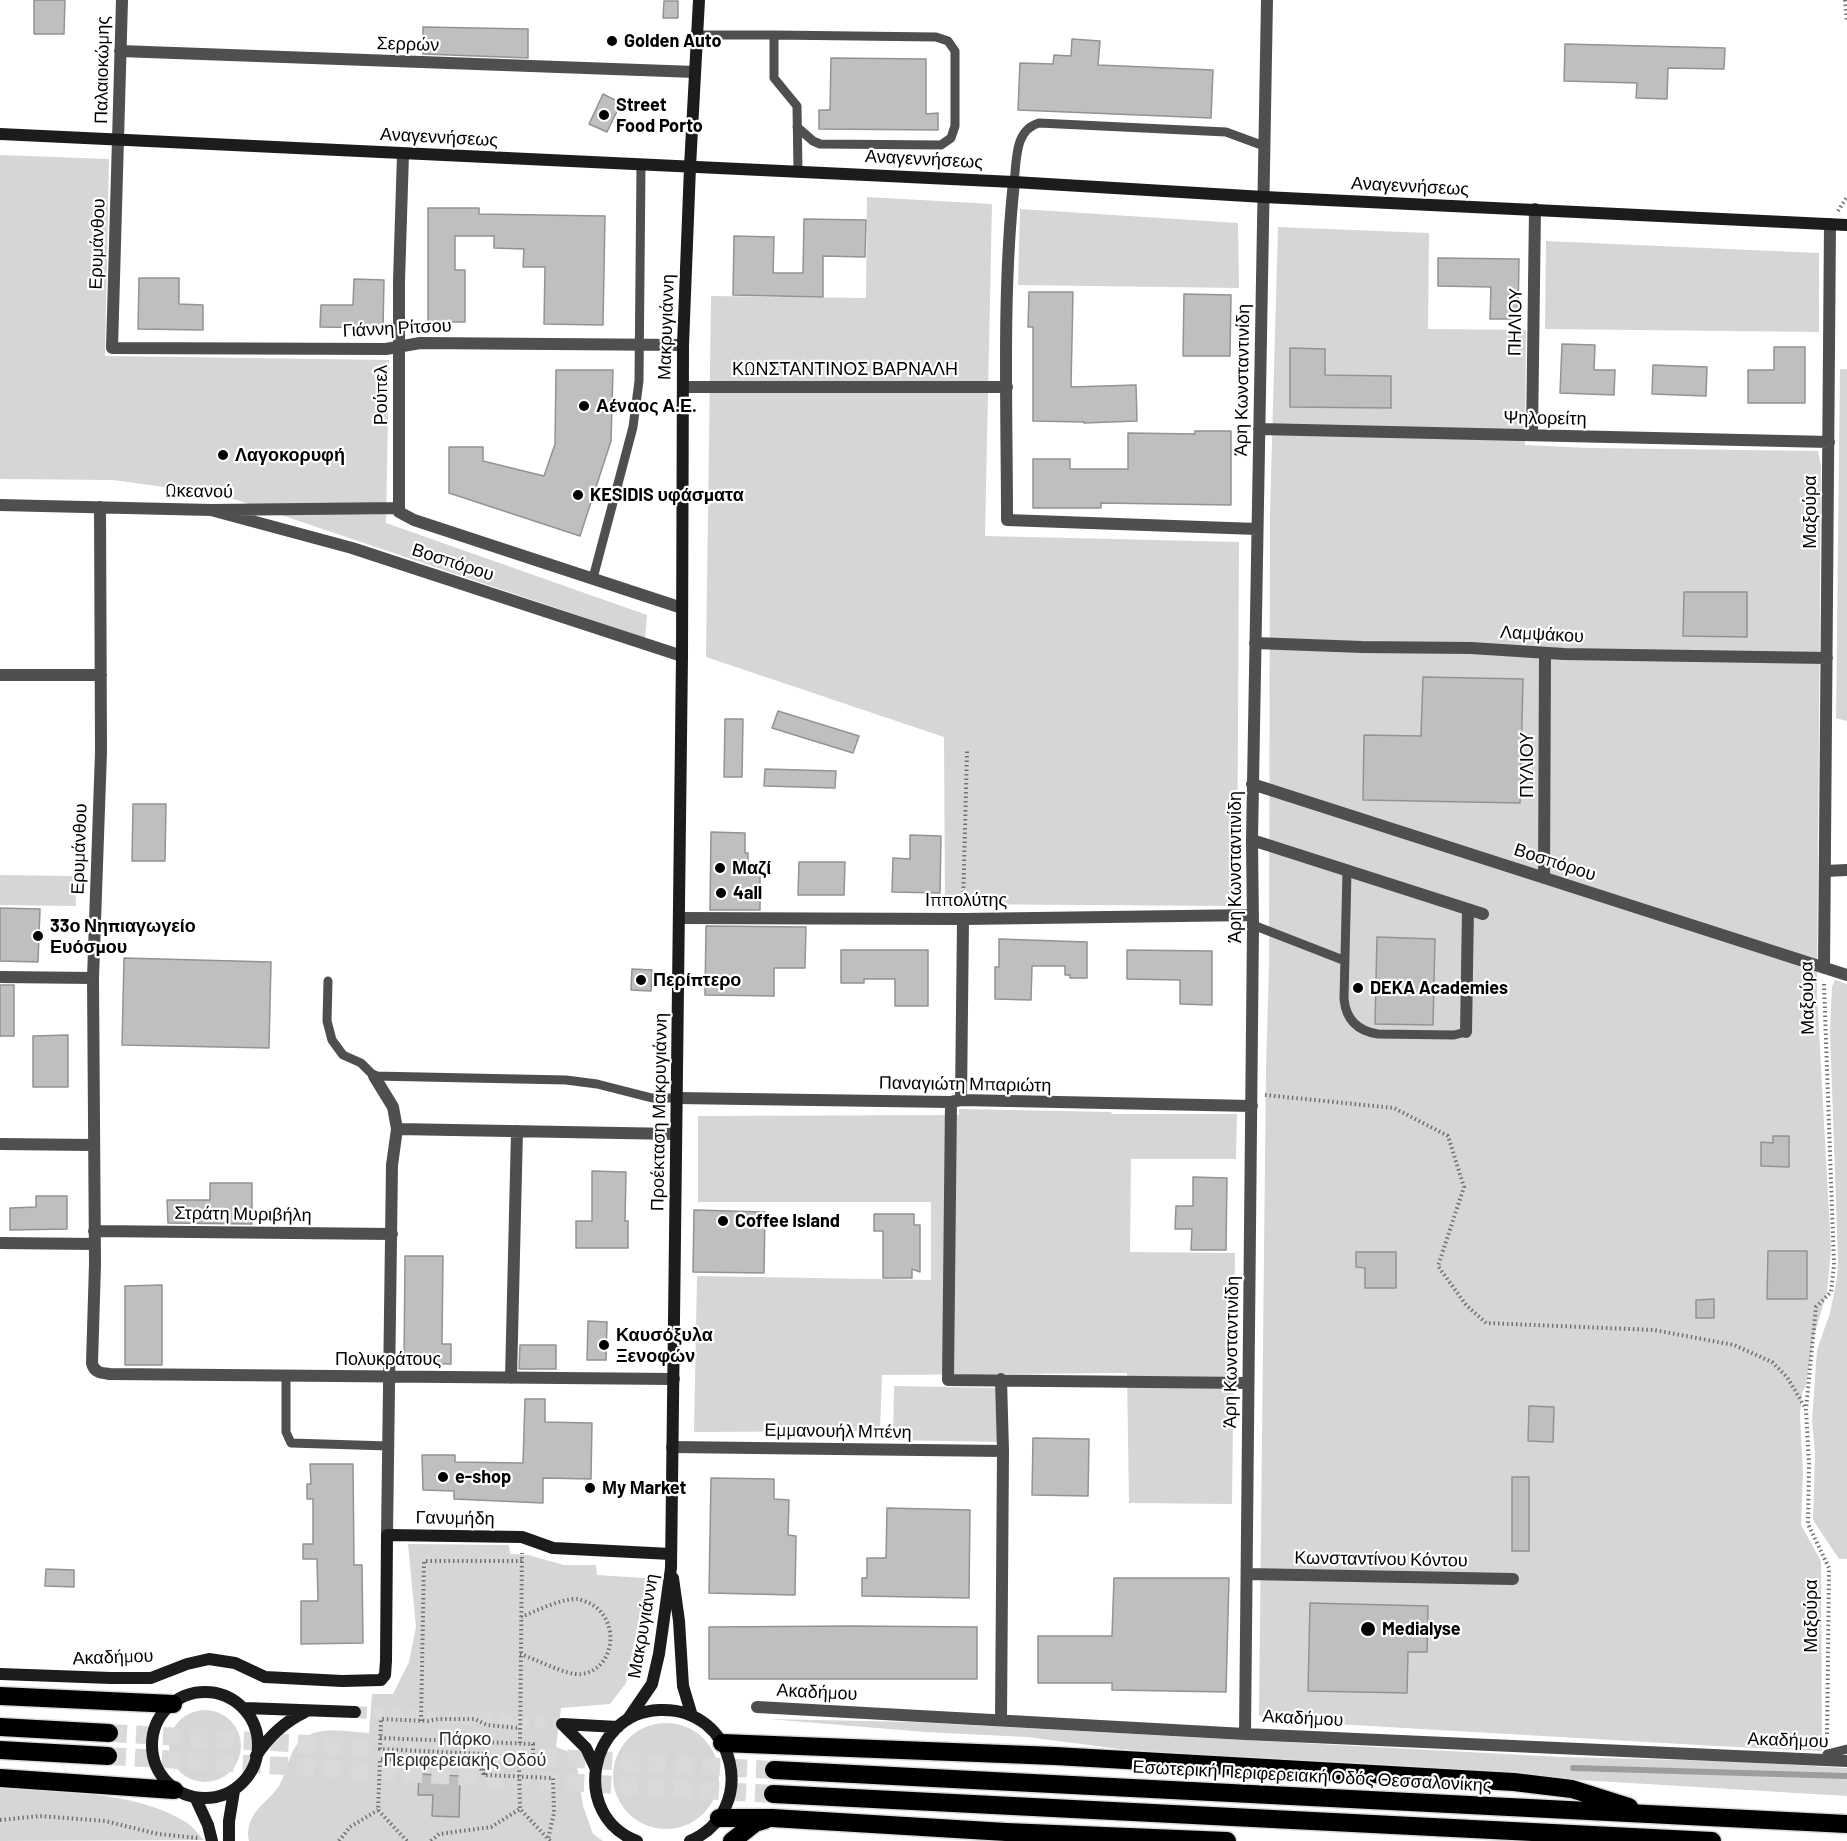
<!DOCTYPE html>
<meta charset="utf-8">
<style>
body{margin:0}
canvas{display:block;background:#fff}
</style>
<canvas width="1847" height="1841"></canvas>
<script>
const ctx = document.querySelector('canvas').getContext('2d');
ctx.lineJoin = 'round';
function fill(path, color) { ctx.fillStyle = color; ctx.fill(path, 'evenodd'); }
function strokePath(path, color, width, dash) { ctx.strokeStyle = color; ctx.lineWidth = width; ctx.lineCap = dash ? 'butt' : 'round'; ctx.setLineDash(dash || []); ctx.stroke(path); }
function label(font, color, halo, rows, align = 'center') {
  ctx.font = font + ' Barlow,sans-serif'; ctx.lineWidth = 4.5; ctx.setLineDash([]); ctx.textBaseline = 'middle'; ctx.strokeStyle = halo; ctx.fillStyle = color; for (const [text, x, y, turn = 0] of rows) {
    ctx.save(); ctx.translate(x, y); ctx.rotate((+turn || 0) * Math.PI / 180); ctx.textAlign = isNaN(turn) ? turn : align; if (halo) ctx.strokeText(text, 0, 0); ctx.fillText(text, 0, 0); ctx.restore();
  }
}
fill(new Path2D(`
 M0,155l109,4 -4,197 284,4 -3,163 261,92 -2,23 -423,-143 -109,-15 -113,-1z
 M867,197l125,7 -7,332 254,6 -2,364 -292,-2 -1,-167 -238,-80 5,-361 155,2z
 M1020,209l218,14 1,65 -221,-3z
 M1278,227l151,6 -1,96 98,1 -1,115 65,3 228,3 3,15 -4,528 14,256 -4,42 -13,44 -8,49 -4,8 -2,24 3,55 -2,53 20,36 1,190 -106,-5 -450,-26 -7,-5 7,-647 3,-102 1,-454z
 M1546,241l273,12v79l-274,-3z
 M1840,369h7v352l-11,-3z
 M0,875l75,1 1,30 -76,-1z
 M1835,980l12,4v575h-8l-26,-39 2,-68 -3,-31 5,-71 13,-37 7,-35 1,-18 -8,-229 2,-44z
 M959,1109l152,3 1,2h125l-1,45h-105l-1,93 105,1 -3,251 -103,-1 -2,-130 -245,2 -2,56 -186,1 3,-156 234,4v-78h-233v-86l261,-1z
 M894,1386l106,2 1,54 -108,-2z
 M408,1544l101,1 1,9 18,1 36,10h32l1,10 48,3 -1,15 -18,90 -16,21 -49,4 -5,39 19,7 8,52 10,28 10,7h-354c-2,-8 -1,-15 3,-23 6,-12 19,-20 27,-32 10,-17 9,-41 30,-51 16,-8 42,-3 60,-2l3,-39h21l16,-32 7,-35z
 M169 1746a36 36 0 1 1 72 0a36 36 0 1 1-72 0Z
 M768,1719l144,3 648,35 166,4 121,7v28l-518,-31 -209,-16 -93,-12 -102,-5z
 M613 1776a53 53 0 1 1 106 0a53 53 0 1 1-106 0Z
 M0,1788c56,4 136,3 184,33 8,4 14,13 20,19l-204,1z`), '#d6d6d6');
strokePath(new Path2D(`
 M1573,1768l274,8`), '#9d9d9d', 6);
const building = new Path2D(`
 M34,0h31l-1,34h-30z
 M664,1h14v17h-15z
 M423,27l105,2v29l-105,-4z
 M1072,39l28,2 -2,24 115,5 -2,48 -193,-8 2,-47 33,1 1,-9 17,1z
 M1565,44l160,4 -1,21 -56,-1 -1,31 -31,-1 1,-15 -73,-2z
 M831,58l95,1v55l12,-1v17l-119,-1v-19h11z
 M603,94l18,9 -14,29 -18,-8z
 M428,208h51v6l126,2 -2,109 -59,-1 1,-57h-22l1,-18 -30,-1v-12h-39v34h10v52h-37z
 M804,219l62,1 -1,37 -42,-1v41l-90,-2 1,-59 40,1 -1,36h30z
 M1438,258l81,1 -1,60h-28l1,-32 -53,-1z
 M139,278h40v26l24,1v25l-65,-1z
 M354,279l30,1 -1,48 -63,-1 1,-22h32z
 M1029,292h44l-2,95 65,-2 1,36 -53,2v-1l-51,-1v-94h-5z
 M1184,294l47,1 -1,61h-47z
 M1562,344l33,1 -1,25h21l-1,25 -54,-2z
 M1774,347h31v56h-57v-33h26z
 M1290,348l35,1v26l66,1v32l-101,-1z
 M1653,365l54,2 -1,29 -54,-2z
 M556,370h57l-2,71 -31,95 -131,-43v-46h34v14l61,15 11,-32z
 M1195,431h36v74l-130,-2v5h-68v-49h37v10h58v-36l67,1z
 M1684,592h63v45l-64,-1z
 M1423,677l100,2 -3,124 -157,-3 1,-65 57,1z
 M778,711l81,25 -6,17 -81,-25z
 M725,719h18l-1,58h-18z
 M765,769l71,2 -1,17 -71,-2z
 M133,804h33l-1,57h-33z
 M711,832l34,1v20h3v15h12v42h-50z
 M910,835l31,1 -1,57 -48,-1 1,-34 17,1z
 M799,862h46l-1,33h-46z
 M0,908l40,1 -2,53 -38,-1z
 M706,926l100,1 -1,41h-31v28l-69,-1z
 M1377,937l58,2 -2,86 -58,-1z
 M999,939l88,3v36h-17v-3h-5v-9h-33l-1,34 -36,-1v-32h4z
 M841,950h87v56h-33v-27h-31v4h-23z
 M1127,950l85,1v54l-32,-1v-24l-53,-1z
 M124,958l147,4 -2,86 -147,-3z
 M632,969l20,1 -1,21 -20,-1z
 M0,985h14v51h-14z
 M68,1035v52h-35v-51z
 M1773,1136h16v31l-28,-1v-24l12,1z
 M592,1171l34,1 -1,49h3v27h-52v-27h16z
 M1193,1177l34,1 -1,72h-35l1,-21h-17l1,-23h17z
 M210,1183h42v41l-84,-1 -1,-23h43z
 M36,1196h31v33l-57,1v-22l26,-1z
 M694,1210l71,2 -1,61 -71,-1z
 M874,1214h40v11h6v47l-8,-3v9h-29v-47h-9z
 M1768,1251h39v48h-40z
 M1356,1252h40v36h-31v-20l-9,-1z
 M405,1256h38l-1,88h9v20l-47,-1z
 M162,1285v80h-37v-79z
 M1714,1299v19h-18v-18z
 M588,1321l19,1 -1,38h-19z
 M520,1345h36v24h-37z
 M525,1399h20v23l47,1 -1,56 -48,-1v25l-89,-4v-8l-31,-1 -1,-35h33v7l68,1z
 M1529,1406l25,1 -1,35 -25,-1z
 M1033,1438l56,1 -1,57 -56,-1z
 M310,1464h43l1,101h8l1,78 -62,1v-43h17l-1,-42h-14v-15h10v-45h-6v-15h4z
 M1512,1477h17v74h-17z
 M711,1478l63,1v20l15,1 -1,35 8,1 -1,59 -86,-2z
 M887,1508l83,2 -1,88 -107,-2v-18h5v-20h19z
 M46,1569l28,1v17l-29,-1z
 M1114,1578h115l-3,114 -114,-2v-7h-74v-47h74z
 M1310,1603l118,3 -1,46h-19l-1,41 -99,-2z
 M853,1626l124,1v52h-268v-52z
 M419,1774l41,2 -1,41 -27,-1 1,-21h-15z`);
fill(building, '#bfbfbf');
strokePath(building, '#939393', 1.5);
strokePath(new Path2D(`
 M355,1712l207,12`), '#d9d9d9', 12, [12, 6]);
strokePath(new Path2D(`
 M109,1733l665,37
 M108,1756l665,38`), '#d9d9d9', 18, [18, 9]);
const highway = new Path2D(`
 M0,1696l173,8
 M0,1727l109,6
 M722,1743l333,13 459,26 58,7 57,18
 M0,1750l108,6
 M774,1770l1073,54
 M0,1778l174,12
 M773,1794l939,47
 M719,1818h53l234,14 221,9
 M732,1841l23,-18 10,-3`);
strokePath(highway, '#dbdbdb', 21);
strokePath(new Path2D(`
 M1845,0l2,21
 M1838,211l9,-14
 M963,906l4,-155
 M1824,984l10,281 -3,27 -15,15 -10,102 3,55 -1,60 21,44 -2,173
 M1265,1095l129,13 54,28 16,51 -26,79 28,39 20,18 168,7 80,15 38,17 15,15 19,32
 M520,1654c16,5 47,22 61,20 35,-4 41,-57 6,-72 -1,0 -8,-3 -9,-3 -16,-1 -42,12 -57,18
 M421,1721l3,-160h98
 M380,1738l153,6v19h-14l1,46 30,32
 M520,1743l2,-190
 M484,1775l1,-21 -105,-5 1,-30 47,2 11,-2h36l12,6 32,3
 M0,1820l40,-4 65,5 53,13 40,4
 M339,1841l11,-14 28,-17
 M407,1841l-29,-31 2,-51 98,4 6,12 69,3 1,35 -6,26
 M431,1841l8,-7 52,-7 29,-18`), '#717171', 4, [1.5, 3]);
strokePath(new Path2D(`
 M697,35h77
 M797,127l16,14 7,3 121,1 10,-7 4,-12v-75l-7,-10 -12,-4 -162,-2v43l23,28 1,66
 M1014,182c3,-21 0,-52 25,-59l187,9 38,14
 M593,578l40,-151 6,-46 2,-216
 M1347,871l-3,128c2,20 13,32 34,35l76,1 12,-3
 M1253,925l90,35
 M328,981l-1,40 5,19 11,15 18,8 13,13 192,4 31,4 55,14h25
 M286,1377v55l5,11 98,3
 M1827,1754l20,-5`), '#4f4f4f', 9);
strokePath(new Path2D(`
 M122,0l-10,348 274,1 34,-6 263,2
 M120,51l575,21
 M403,154l-4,127v231l15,8 268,88
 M1014,182c-12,112 -7,225 -7,338l250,9
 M683,387h324
 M1259,429l570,13
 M1532,435l3,-226
 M0,505l211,5 188,-2
 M100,507l1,245 -8,226 2,286 -3,99c2,10 10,10 18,11l564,5
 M211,510l141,38 330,108
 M1255,643l107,4 109,1 93,6 263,4
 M0,675h101
 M1252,784l595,191
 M1252,840l231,74
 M1825,871l22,-1
 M1544,878l1,-225
 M679,918l284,1 290,-4
 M1824,968l6,-744
 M0,977l93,1
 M1466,1032l2,-123
 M374,1076l19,31 4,22 -5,36 -5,370
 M677,1098l274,4 10,-2 291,6
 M961,1100l2,-181
 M951,1102l-3,278 300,3
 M397,1129l279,5
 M0,1144l93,1
 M94,1231l298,3
 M0,1243l94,1
 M511,1378l6,-247
 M1001,1379l2,72 -2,268
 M672,1447l331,4
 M1247,1574l266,5
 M757,1707l488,27 602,27
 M1245,1734l8,-809 -1,-85 15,-840`), '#4f4f4f', 12);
strokePath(new Path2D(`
 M0,134l1014,48 250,15 583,28
 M673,1578l6,43 4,65 9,30
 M0,1674l111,4h40l36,-14 22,-5 26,4 30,14 77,4 39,-1 4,-5 1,-14 1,-126 135,2 31,11 118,6
 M152 1745a53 53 0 1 1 106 0a53 53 0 1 1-106 0Z
 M245,1708l110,4
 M628,1719l24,-35 7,-30 12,-86 11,-912 1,-311 7,-178 9,-167
 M562,1724l56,3
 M562,1724l24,24 9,19
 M256,1756c13,-20 28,-34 49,-44
 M196,1799l12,26 4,16
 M229,1841v-20l5,-30
 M637,1841c-67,-25 -49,-128 22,-131 77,-4 101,100 31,131`), '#1c1c1c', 12);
strokePath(highway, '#000', 18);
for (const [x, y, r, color] of [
 [612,41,6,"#000"],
 [604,115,6,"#000"],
 [584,406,6,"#000"],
 [223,455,6,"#000"],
 [578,495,6,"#000"],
 [720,868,6,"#000"],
 [721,893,6,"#000"],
 [38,936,6,"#000"],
 [641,980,6,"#000"],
 [1358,988,6,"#000"],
 [723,1221,6,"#000"],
 [604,1345,6,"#000"],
 [443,1477,6,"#000"],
 [590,1488,6,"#000"],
 [1368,1629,8,"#000"]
]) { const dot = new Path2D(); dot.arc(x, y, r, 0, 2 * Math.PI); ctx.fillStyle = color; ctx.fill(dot); strokePath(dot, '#fff', 2); }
label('bold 18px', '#000', '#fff', [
 ["Golden Auto",624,41],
 ["Street",616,105],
 ["Food Porto",616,126],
 ["Αέναος Α.Ε.",596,406],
 ["Λαγοκορυφή",235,455],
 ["KESIDIS υφάσματα",590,495],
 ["Μαζί",732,868],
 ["4all",733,893],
 ["33ο Νηπιαγωγείο",50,926],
 ["Ευόσμου",50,947],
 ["Περίπτερο",653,980],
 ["DEKA Academies",1370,988],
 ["Coffee Island",735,1221],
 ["Καυσόξυλα",616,1335],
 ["Ξενοφών",616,1356],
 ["e-shop",455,1477],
 ["Μy Μarket",602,1488],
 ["Medialyse",1382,1629]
], 'left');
label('18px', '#000', '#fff', [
 ["Σερρών",408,44,2],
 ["Παλαιοκώμης",102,70,-89],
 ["Αναγεννήσεως",439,137,3],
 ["Αναγεννήσεως",924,159,3],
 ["Αναγεννήσεως",1410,186,3],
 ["Ερυμάνθου",97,244,-88],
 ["ΠΗΛΙΟΥ",1515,322,-89],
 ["Μακρυγιάννη",666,327,-88],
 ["Γιάννη Ρίτσου",397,328,-3],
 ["ΚΩΝΣΤΑΝΤΙΝΟΣ ΒΑΡΝΑΛΗ",845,369],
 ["Άρη Κωνσταντινίδη",1242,380,-89],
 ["Ρούπελ",381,395,-90],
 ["Ψηλορείτη",1545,418,1],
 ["Ωκεανού",199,491,1],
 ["Μαξούρα",1810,512,-90],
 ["Βοσπόρου",453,562,18],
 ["Λαμψάκου",1542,634,3],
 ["ΠΥΛΙΟΥ",1527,765,-90],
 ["Ερυμάνθου",79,849,-88],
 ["Βοσπόρου",1555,862,18],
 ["Άρη Κωνσταντινίδη",1235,867,-90],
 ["Ιππολύτης",966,900],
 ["Μαξούρα",1807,998,-91],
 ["Παναγιώτη Μπαριώτη",965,1084,1],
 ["Προέκταση Μακρυγιάννη",659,1112,-89],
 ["Στράτη Μυριβήλη",243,1214,1],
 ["Άρη Κωνσταντινίδη",1231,1352,-89],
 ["Πολυκράτους",388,1359],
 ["Εμμανουήλ Μπένη",838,1431,1],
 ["Γανυμήδη",455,1518,1],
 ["Κωνσταντίνου Κόντου",1381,1559,1],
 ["Μαξούρα",1811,1616,-90],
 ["Μακρυγιάννη",643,1626,-80],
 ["Ακαδήμου",113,1657,-2],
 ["Ακαδήμου",817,1692,3],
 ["Ακαδήμου",1303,1718,3],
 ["Ακαδήμου",1788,1740,2],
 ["Εσωτερική Περιφερειακή Οδός Θεσσαλονίκης",1312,1776,3]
]);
label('18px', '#2d2d2d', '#fff', [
 ["Πάρκο",465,1739],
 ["Περιφερειακής Οδού",465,1760]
]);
</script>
